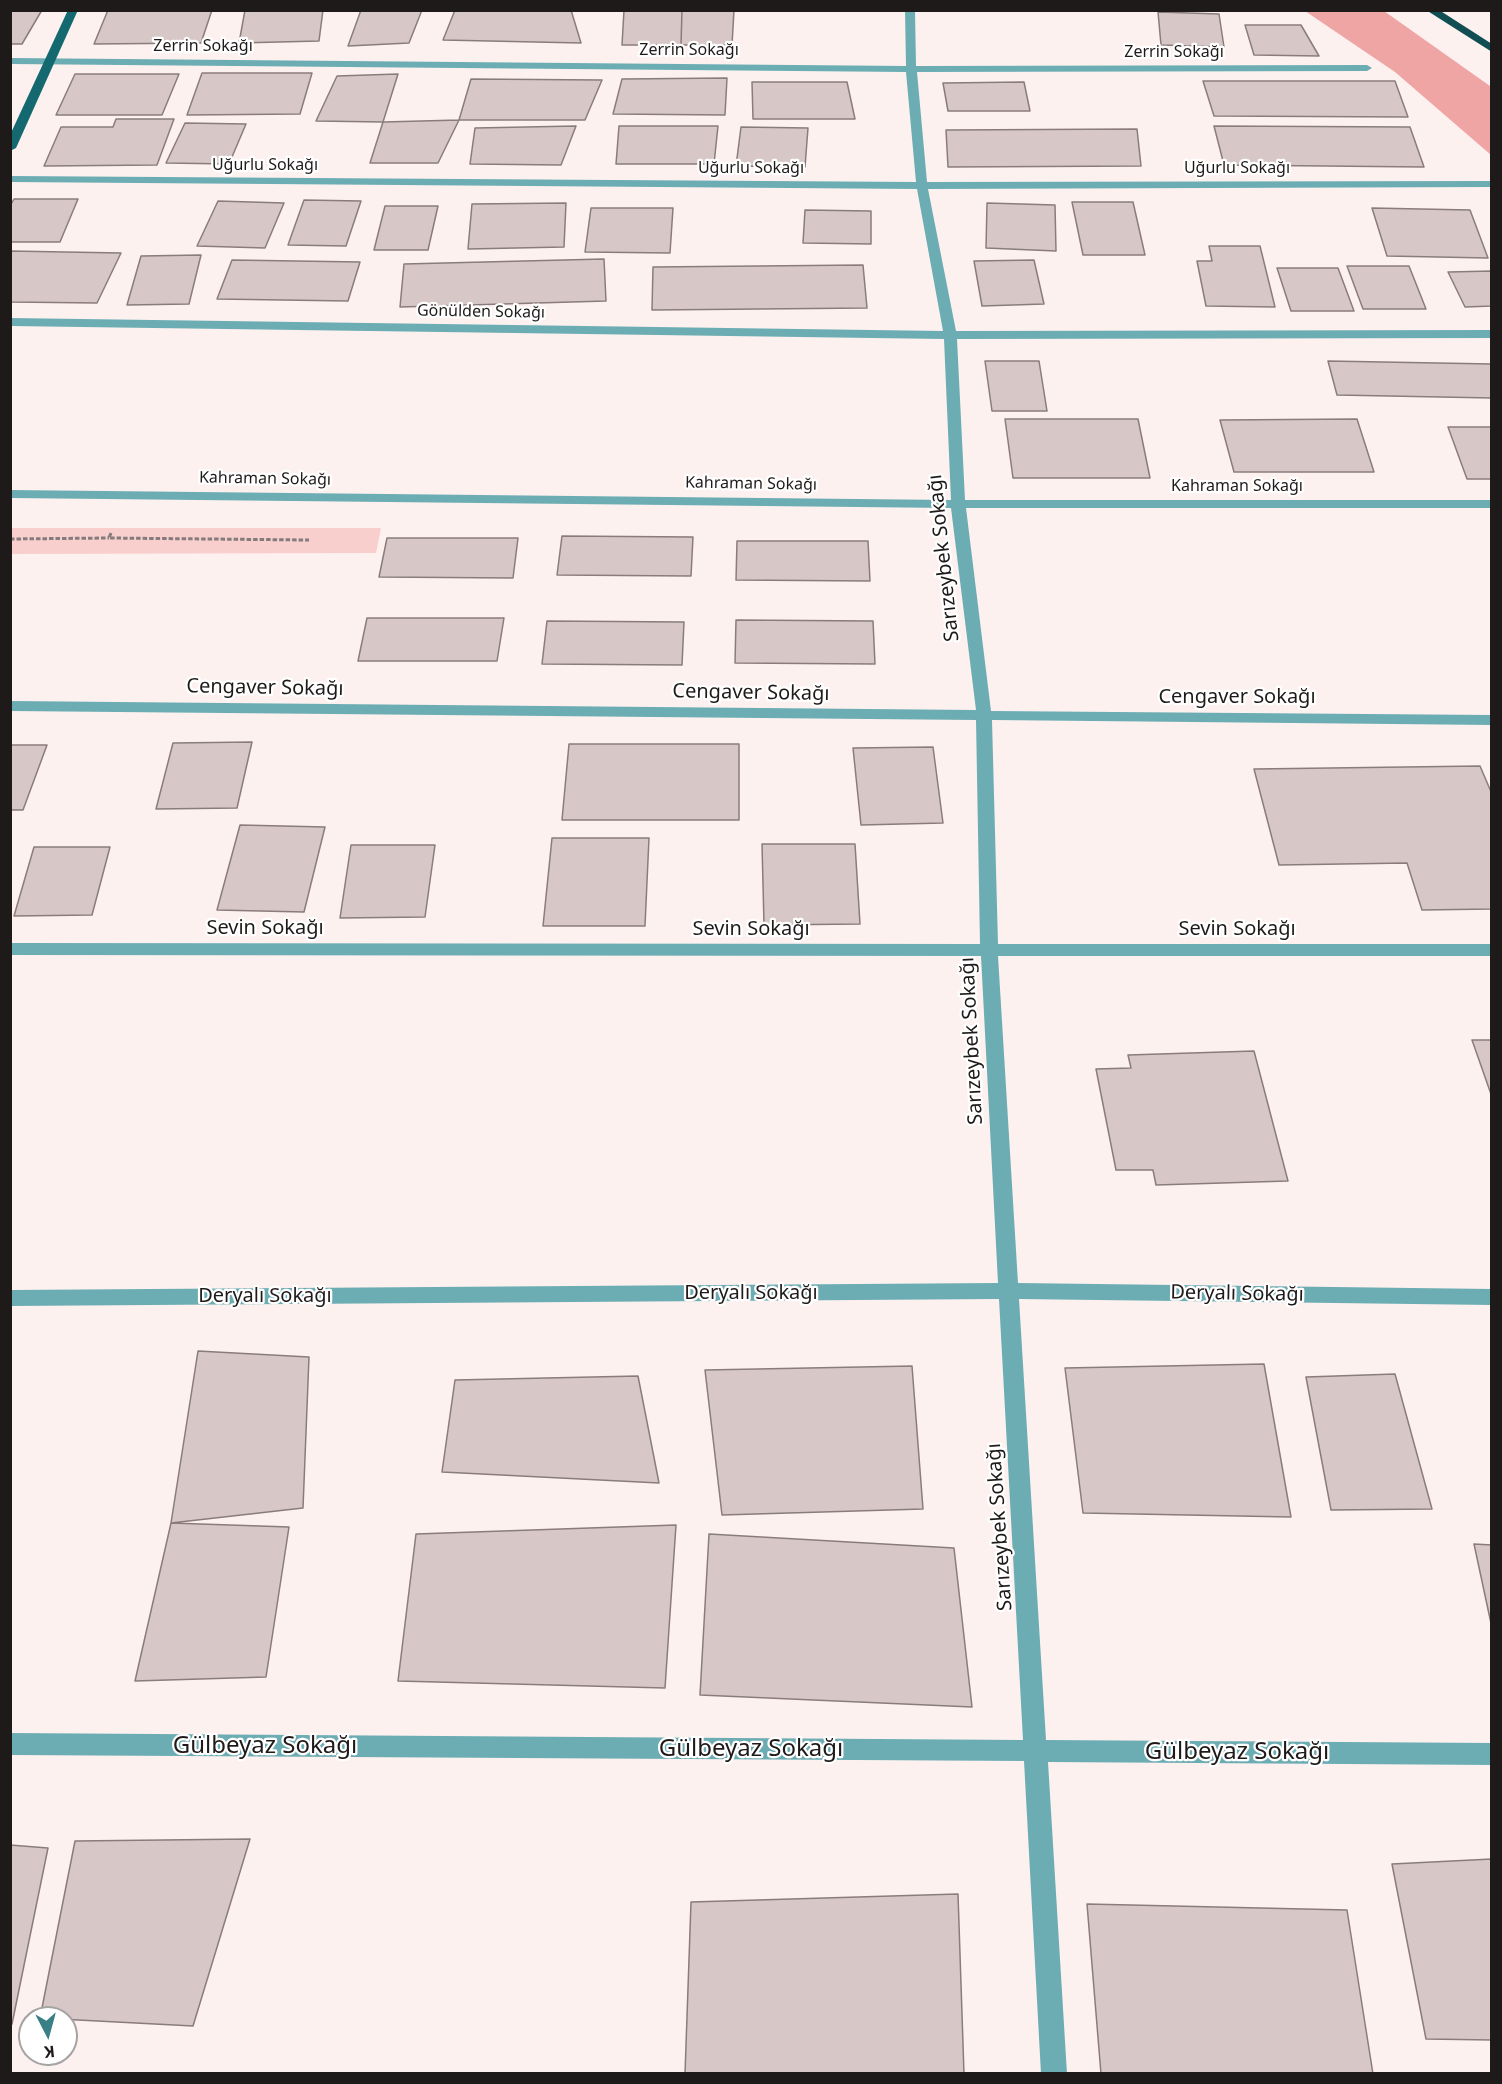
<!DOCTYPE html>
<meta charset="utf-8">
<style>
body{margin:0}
#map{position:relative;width:1502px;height:2084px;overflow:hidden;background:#fdf1f0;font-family:"Noto Sans",sans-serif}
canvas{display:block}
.frame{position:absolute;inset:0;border:12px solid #1f1a1a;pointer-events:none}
.north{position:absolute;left:18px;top:2006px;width:60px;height:60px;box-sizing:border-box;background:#fff;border:2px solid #a5a3a3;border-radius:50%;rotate:174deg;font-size:16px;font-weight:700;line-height:24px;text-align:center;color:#1f1a1a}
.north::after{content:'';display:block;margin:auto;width:21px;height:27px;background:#388086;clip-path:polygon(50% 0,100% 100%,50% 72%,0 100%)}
</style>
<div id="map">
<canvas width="1502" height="2084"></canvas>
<div class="frame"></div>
<div class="north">K</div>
</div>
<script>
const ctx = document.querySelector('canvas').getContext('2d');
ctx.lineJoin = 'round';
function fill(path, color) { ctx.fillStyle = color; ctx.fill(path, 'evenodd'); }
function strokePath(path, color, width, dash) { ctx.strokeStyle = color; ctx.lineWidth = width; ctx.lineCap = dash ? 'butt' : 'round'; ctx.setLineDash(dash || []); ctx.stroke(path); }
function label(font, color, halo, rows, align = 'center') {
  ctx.font = font + ' "Noto Sans",sans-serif'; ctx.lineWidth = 4.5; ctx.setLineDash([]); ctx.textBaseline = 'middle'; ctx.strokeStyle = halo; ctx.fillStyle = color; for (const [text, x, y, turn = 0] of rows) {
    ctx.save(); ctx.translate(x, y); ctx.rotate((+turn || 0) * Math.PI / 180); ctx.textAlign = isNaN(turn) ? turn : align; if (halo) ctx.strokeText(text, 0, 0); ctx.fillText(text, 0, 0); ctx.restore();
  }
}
fill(new Path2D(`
 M11,528h370l-5,25 -365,1z`), '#f9cfce');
fill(new Path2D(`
 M1305,11h79l106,75 1,69 -96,-83z`), '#f0a5a5');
const building = new Path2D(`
 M10,10h32l-20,34h-12z
 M108,10h104l-11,33 -107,1z
 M245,10h78l-4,31 -80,2z
 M361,10h61l-13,33 -61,3z
 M455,10h116l10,33 -138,-3z
 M624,10h58l-1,35h-59z
 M682,10h52l-2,35h-51z
 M1158,12l61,2 5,33 -63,-2z
 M1245,25h56l18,31 -65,-1z
 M202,73h110l-12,41 -113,1z
 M75,74h104l-17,41h-106z
 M398,74l-15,48 -67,-1 21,-45z
 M727,78l-2,37 -112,-1 9,-35z
 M471,79l131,1 -17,40h-126z
 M1203,81h192l13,36 -194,-1z
 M752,82h95l8,37h-102z
 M1024,82l6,29h-82l-5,-28z
 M116,119h58l-17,46 -113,1 17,-39h52z
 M459,120l-21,43h-68l13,-41z
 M185,123l61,1 -17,40 -63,-1z
 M576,126l-15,39 -91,-1 5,-36z
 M619,126h99l-4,38h-98z
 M1214,126l196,1 14,40 -200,-2z
 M741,127l67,1 -3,39 -69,-1z
 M1137,129l4,37 -193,1 -2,-37z
 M14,199h64l-18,43h-50v-36z
 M304,200l57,1 -15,45 -58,-1z
 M218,201l66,2 -19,45 -68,-2z
 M1072,202h61l12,53h-62z
 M566,203l-2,44 -96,2 4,-45z
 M987,203l68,2 1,46 -70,-3z
 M385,206h53l-10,44h-54z
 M591,208h82l-3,45 -85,-1z
 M1372,208l98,2 18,48 -101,-2z
 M805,210l66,1v33l-68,-1z
 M1209,246h51l15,61 -69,-1 -9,-45h15z
 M10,251l111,2 -24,50 -87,-1z
 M201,255l-12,49 -62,1 14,-49z
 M604,259l2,42 -206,6 4,-43z
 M232,260l128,2 -12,39 -131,-2z
 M1034,260l10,44 -62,2 -8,-45z
 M863,265l4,43 -215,2 1,-43z
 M1347,266h62l17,43h-63z
 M1277,268h61l16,43h-63z
 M1492,271v35l-27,1 -17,-35z
 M985,361h54l8,50h-55z
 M1328,361l164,3v34l-155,-3z
 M1005,419h133l12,59h-137z
 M1357,419l17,53h-140l-14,-52z
 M1448,427h44v52h-25z
 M562,536l131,1 -2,39 -134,-1z
 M387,538h131l-5,40 -134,-1z
 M737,541h131l2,40 -134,-1z
 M367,618h137l-7,43h-139z
 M736,620l137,1 2,43 -140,-1z
 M547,621l137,1 -2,43 -140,-1z
 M252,742l-15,66 -81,1 17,-66z
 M569,744h170v76h-177z
 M10,745h37l-24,65h-13z
 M933,747l10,76 -82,2 -8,-77z
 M1480,766l12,28v115l-70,1 -15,-47 -128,2 -25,-96z
 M240,825l85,2 -21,85 -87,-2z
 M552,838h97l-4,88h-102z
 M762,844h93l5,80 -96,1z
 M351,845h84l-10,72 -85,1z
 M34,847h76l-18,68 -78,1z
 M1472,1040h20v57z
 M1254,1051l34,130 -132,4 -3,-15h-37l-20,-101 35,-1 -3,-13z
 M198,1351l111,6 -6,151 -132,15z
 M1264,1364l27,153 -208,-4 -18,-145z
 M912,1366l11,143 -201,6 -17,-145z
 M1395,1374l37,135 -101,1 -25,-133z
 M638,1376l21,107 -217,-11 13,-92z
 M171,1523l118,4 -23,150 -131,4z
 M676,1525l-11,163 -267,-7 18,-147z
 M709,1534l245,14 18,159 -272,-12z
 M1474,1544l18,1v83z
 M250,1839l-57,187 -153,-8 35,-177z
 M10,1845l38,3 -36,176h-2z
 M1492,1859v181l-66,-1 -34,-175z
 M958,1894l6,180h-279l6,-172z
 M1087,1904l260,6 26,164h-272z`);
fill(building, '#d7c8c7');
strokePath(building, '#8a7c7c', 1.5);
strokePath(new Path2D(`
 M111,533l-2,5 200,2
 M10,539l99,-1`), '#847c7c', 3, [4.5, 2]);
fill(new Path2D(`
 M905,10h10l1,56 451,-1 5,3 -5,3 -450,1 10,110 565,-1v6l-564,2 28,142 536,-1v8l-535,1 8,161h527v8h-526l25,203 501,4v10l-500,-5 6,224h494v12h-494l20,327 474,6v16l-473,-6 27,441 446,3v22l-444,-3 19,312h-26l-17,-313 -1014,-6v-22l1013,7 -24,-441 -989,7v-16l988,-7 -17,-327 -971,-1v-12l970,1 -4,-224 -966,-9v-10l966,9 -25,-202 -941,-10v-8l941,10 -7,-161 -934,-13v-8l933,13 -26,-142 -907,-7v-6l906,6 -10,-110 -896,-8v-6l896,8z`), '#6cadb3');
fill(new Path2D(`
 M68,10h10l-62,138 -6,3v-16z`), '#13696f');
fill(new Path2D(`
 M1426,10h13l53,34v8z`), '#114e53');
label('16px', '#1f1a1a', '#fff', [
 ["Zerrin Sokağı",203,46],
 ["Zerrin Sokağı",689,50],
 ["Zerrin Sokağı",1174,52],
 ["Uğurlu Sokağı",265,165],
 ["Uğurlu Sokağı",751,168],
 ["Uğurlu Sokağı",1237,168],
 ["Gönülden Sokağı",481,312,1],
 ["Kahraman Sokağı",265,479,1],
 ["Kahraman Sokağı",751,484,1],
 ["Kahraman Sokağı",1237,486]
]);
label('20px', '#1f1a1a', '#fff', [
 ["Sarızeybek Sokağı",944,558,-96],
 ["Cengaver Sokağı",265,688,1],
 ["Cengaver Sokağı",751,693,1],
 ["Cengaver Sokağı",1237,697],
 ["Sevin Sokağı",265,928],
 ["Sevin Sokağı",751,929],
 ["Sevin Sokağı",1237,929],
 ["Sarızeybek Sokağı",972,1041,-93],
 ["Deryalı Sokağı",751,1293],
 ["Deryalı Sokağı",1237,1294,1],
 ["Deryalı Sokağı",265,1296],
 ["Sarızeybek Sokağı",1000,1527,-94]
]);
label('24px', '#1f1a1a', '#fff', [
 ["Gülbeyaz Sokağı",265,1746],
 ["Gülbeyaz Sokağı",751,1749],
 ["Gülbeyaz Sokağı",1237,1752]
]);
</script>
